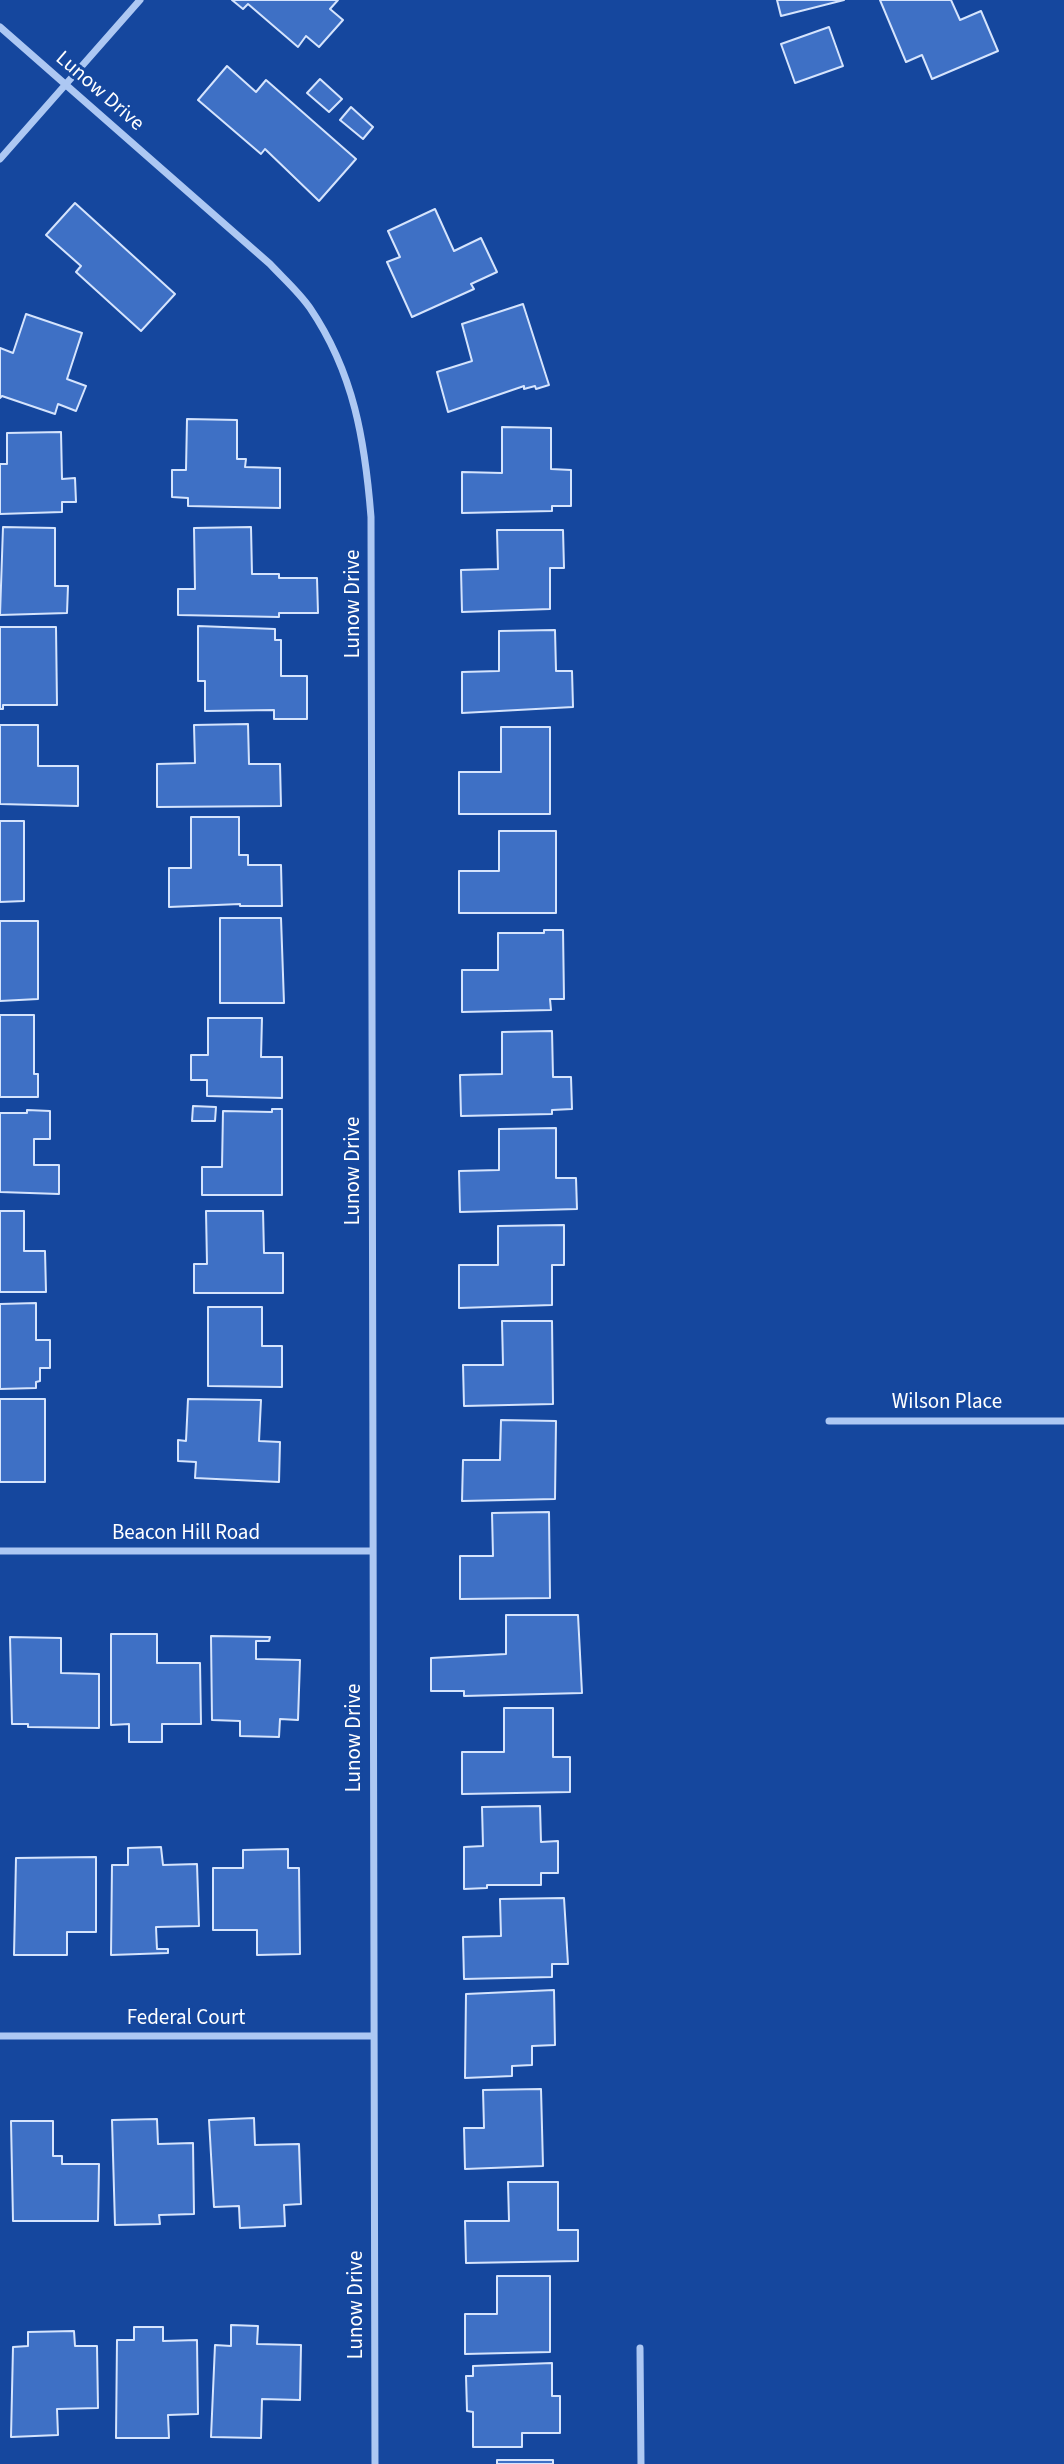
<!DOCTYPE html>
<style>
body{margin:0}
canvas{display:block;background:#15479e}
</style>
<canvas width="1064" height="2464"></canvas>
<script>
const ctx = document.querySelector('canvas').getContext('2d');
ctx.lineJoin = 'round';
function fill(path, color) { ctx.fillStyle = color; ctx.fill(path, 'evenodd'); }
function strokePath(path, color, width, dash) { ctx.strokeStyle = color; ctx.lineWidth = width; ctx.lineCap = dash ? 'butt' : 'round'; ctx.setLineDash(dash || []); ctx.stroke(path); }
function label(font, color, halo, rows, align = 'center') {
  ctx.font = font + ' "Source Sans 3",sans-serif'; ctx.lineWidth = 6; ctx.setLineDash([]); ctx.textBaseline = 'middle'; ctx.strokeStyle = halo; ctx.fillStyle = color; for (const [text, x, y, turn = 0] of rows) {
    ctx.save(); ctx.translate(x, y); ctx.rotate((+turn || 0) * Math.PI / 180); ctx.textAlign = isNaN(turn) ? turn : align; if (halo) ctx.strokeText(text, 0, 0); ctx.fillText(text, 0, 0); ctx.restore();
  }
}
const building = new Path2D(`
 M232,0h106l-8,9 13,11 -24,27 -13,-11 -8,11 -50,-43 -5,5z
 M777,0h67l-63,16z
 M880,0h71l9,20 21,-9 17,40 -66,28 -10,-24 -16,7z
 M829,27l14,39 -48,17 -14,-39z
 M227,66l29,26 10,-12 90,79 -37,42 -54,-52 -4,5 -63,-54z
 M320,79l22,20 -13,13 -22,-19z
 M351,107l22,20 -10,12 -23,-19z
 M75,203l100,91 -34,37 -65,-59 5,-6 -35,-31z
 M435,209l19,42 27,-13 16,34 -26,12 3,5 -62,28 -25,-55 13,-5 -12,-26z
 M523,304l26,81 -13,4 -1,-3 -11,3v-3l-76,26 -11,-40 35,-11 -10,-37z
 M26,314l56,19 -15,46 19,7 -10,25 -18,-7 -3,10 -53,-18 -2,2v-50l13,5z
 M187,419l50,1v39h9l-1,8 35,1v40l-92,-2v-8l-16,-1v-27h14z
 M502,427l49,1v41l20,1v36h-19v5l-90,2v-41l40,1z
 M61,432l1,47 13,-1 1,24h-14v10l-62,2v-50h7v-31z
 M3,527l52,1v58h13l-1,27 -67,2z
 M251,527l1,47h27v4h38l1,35h-39v4l-101,-2v-26h17l-1,-61z
 M497,530h66l1,38h-14v41l-88,3 -1,-42 37,-1z
 M198,626l77,3v11h6v36h26v43h-33v-9l-69,1v-30h-7z
 M0,627h56l1,78h-54v4h-3z
 M555,630l1,41h16l1,36 -111,6v-41l37,-1v-40z
 M248,724l1,40h31l1,42 -124,1v-43l38,-1 -1,-38z
 M0,725h38v41h40v40l-78,-2z
 M501,727h49v87h-91v-42h42z
 M191,817h48v38h9v10h33l1,41h-42v-2l-71,3v-39h22z
 M0,821h24v80l-24,1z
 M499,831h57v82h-97v-42h40z
 M220,918h61l3,85h-64z
 M0,921h38v78l-38,2z
 M544,930h19l1,69h-14l1,11 -89,2v-42h36v-37h46z
 M0,1015h34v59h4v23h-38z
 M208,1018h54l-1,39h21v41l-75,-2v-16h-16v-25h17z
 M552,1031l1,46h18l1,32 -20,1v4l-91,2 -1,-41 42,-1v-42z
 M193,1106l23,1 -1,14h-23z
 M272,1109h10v86h-80v-28h20l1,-56 49,1z
 M27,1110l23,1v28h-16v26h25v29l-59,-2v-79h27z
 M556,1128v50h20l1,31 -117,3 -1,-41 40,-1v-41z
 M0,1211h24v40h21l1,41h-46z
 M206,1211h57l1,42h19v40h-89v-29h13z
 M564,1225v40h-12v40l-93,3v-43h39v-39z
 M36,1303v37h14v28h-10v13l-4,1v6l-36,1v-85z
 M208,1307h54v39h20v41l-74,-1z
 M502,1321h50l1,83 -89,2 -1,-41h40z
 M0,1399h45v83h-45z
 M188,1399l73,1 -2,41 21,1 -1,40 -84,-4 1,-16 -18,-1v-21l8,1z
 M501,1420l55,1 -1,78 -93,2 1,-41h37z
 M549,1512l1,86 -90,1v-43h33l-1,-43z
 M506,1615h72l4,78 -118,3v-5h-33v-33l75,-4z
 M111,1634h46v29h43l1,61h-39v18h-33v-18l-18,1z
 M211,1636l59,1 -1,4h-13v18l44,1 -2,60 -18,-1 -1,18 -39,-1v-15l-28,-1z
 M10,1637l51,1v35l38,1v54l-71,-1v-3h-16z
 M504,1708h49v49h17v35l-108,2v-42h42z
 M540,1806l1,36 17,-1v32h-17v12h-54v3l-23,1v-42l19,-1 -1,-39z
 M161,1847l2,18 34,-1 2,62 -43,1 1,22h11v4l-57,2 1,-90h16v-17z
 M288,1849v19h11l1,86 -43,1v-25h-44v-62h30v-18z
 M96,1857v75h-29v23h-53l2,-97z
 M564,1898l4,66h-16v13l-88,2 -1,-42 38,-1 -1,-37z
 M554,1990l1,55 -23,1v19l-20,1v10l-47,2 1,-84z
 M541,2089l2,77 -78,3 -1,-41h20l-1,-38z
 M254,2118l1,27 44,-1 2,60 -17,1 1,21 -45,2 -1,-22 -25,1 -5,-87z
 M157,2119l1,25 35,-1 1,71 -35,1 1,9 -45,1 -3,-105z
 M11,2121h42v35h9v8h37l-1,57h-85z
 M508,2182h50v48h20v31l-112,2 -1,-42h44z
 M497,2276h53v76l-85,2v-40h32z
 M231,2325l27,1 -1,18 44,1 -1,55 -38,-1 -1,39 -50,-1 4,-92 16,1z
 M134,2327h29v14l34,-1 1,74 -30,1 1,23h-53l1,-98h17z
 M74,2331l1,15h22l1,62 -41,1 1,26 -47,2 2,-90 15,-1v-14z
 M552,2363v33h8v37h-38v14h-49v-35l-6,-1 -1,-35h7v-10z
 M497,2460h56v4h-56z`);
fill(building, '#3e70c5');
strokePath(building, '#d5e4fd', 2);
strokePath(new Path2D(`
 M0,27l270,237c13,14 29,28 40,44 44,65 55,133 61,209l4,1947
 M0,159l140,-159
 M829,1421h235
 M0,1551h372
 M0,2036h373
 M640,2348l1,116`), '#adc8f3', 7);
label('21px', '#fff', '#15479e', [
 ["Lunow Drive",99,92,41],
 ["Lunow Drive",354,604,-90],
 ["Lunow Drive",354,1171,-90],
 ["Wilson Place",947,1403],
 ["Beacon Hill Road",186,1534],
 ["Lunow Drive",355,1738,-90],
 ["Federal Court",186,2019],
 ["Lunow Drive",357,2305,-90]
]);
</script>
